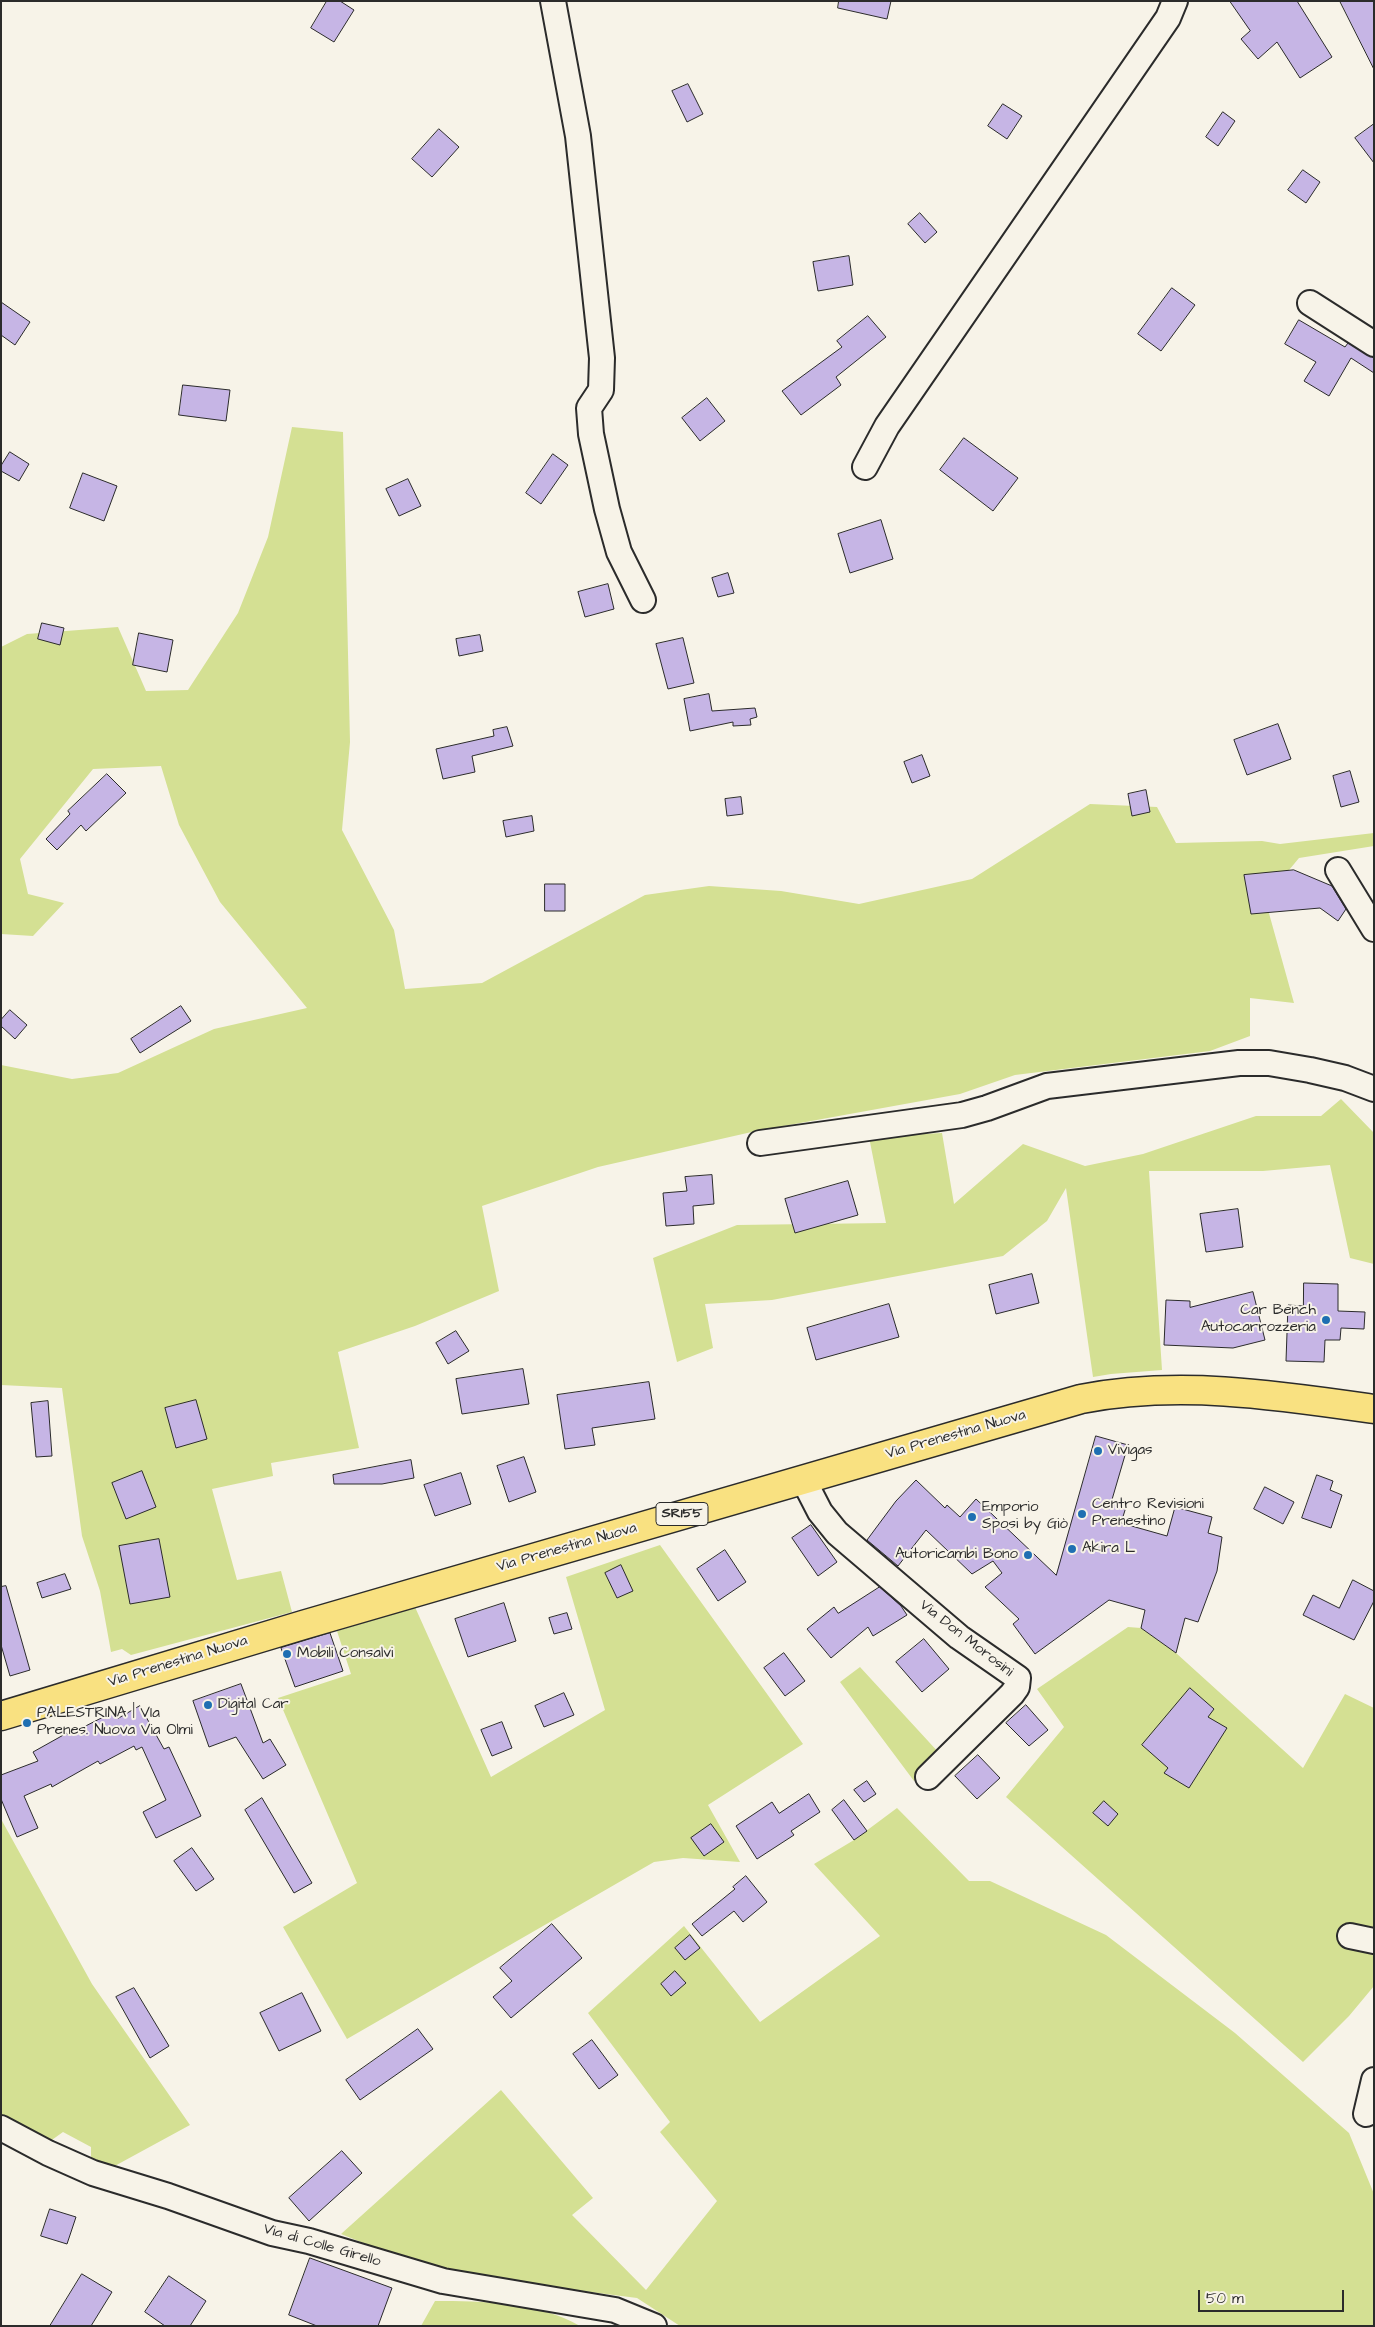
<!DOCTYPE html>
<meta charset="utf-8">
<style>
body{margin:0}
#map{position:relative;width:1375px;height:2327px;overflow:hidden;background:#f7f3e8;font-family:"Architects Daughter",sans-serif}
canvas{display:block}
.frame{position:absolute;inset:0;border:2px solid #2b2b2b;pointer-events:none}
.scale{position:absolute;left:1198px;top:2290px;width:146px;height:22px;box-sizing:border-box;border:2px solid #2b2b2b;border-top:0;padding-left:6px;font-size:15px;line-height:18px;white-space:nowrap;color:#2b2b2b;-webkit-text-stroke:4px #f7f3e8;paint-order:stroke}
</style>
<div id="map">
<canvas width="1375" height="2327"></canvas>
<div class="frame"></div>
<div class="scale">50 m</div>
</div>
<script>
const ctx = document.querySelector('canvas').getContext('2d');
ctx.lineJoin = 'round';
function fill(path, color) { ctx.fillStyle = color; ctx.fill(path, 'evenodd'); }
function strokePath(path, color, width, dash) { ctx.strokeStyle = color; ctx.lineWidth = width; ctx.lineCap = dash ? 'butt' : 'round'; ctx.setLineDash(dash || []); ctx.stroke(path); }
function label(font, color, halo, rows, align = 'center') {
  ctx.font = font + ' "Architects Daughter",sans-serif'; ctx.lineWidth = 4; ctx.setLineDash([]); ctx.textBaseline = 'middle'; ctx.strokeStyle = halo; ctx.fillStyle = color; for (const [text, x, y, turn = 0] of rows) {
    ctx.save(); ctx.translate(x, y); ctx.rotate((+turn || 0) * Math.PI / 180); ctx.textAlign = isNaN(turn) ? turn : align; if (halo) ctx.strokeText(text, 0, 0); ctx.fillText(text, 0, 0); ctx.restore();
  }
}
fill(new Path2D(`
 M292,427l51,5 7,310 -8,88 52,100 11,59 77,-6 163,-88 64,-9 72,5 78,13 113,-25 118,-75 67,3 19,36 86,-2 18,3 94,-11v13l-75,12 -34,41 29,104 -44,-5v38l-40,15 -195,24 -55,19 -204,37 -158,36 -116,39 17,85 -84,35 -77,26 21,96 -88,15 2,13 -61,13 25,91 44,-9 11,41 -161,43 -9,-6 -11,3 -11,-61 -18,-55 -20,-148 -61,-3v-320l71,14 46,-6 96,-44 93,-21 -87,-106 -41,-77 -18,-59 -68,3 -73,90 8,35 36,9 -31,33 -32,-2v-287l26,-13 91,-7 28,64 42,-1 50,-77 30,-76z
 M1341,1099l33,34v131l-24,-6 -20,-93 -67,6h-114l13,199 -51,4 -18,3 -27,-189 -19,33 -44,35 -231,44 -67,4 8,44 -36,14 -24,-104 84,-33 149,-2 -17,-86 73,-4 12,71 69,-60 62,22 58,-12 113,-38h65z
 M660,1545l143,199 -95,61 32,57 -57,-4 -29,4 -307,177 -64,-112 74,-44 -79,-185 73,-24 -14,-43 78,-24 76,170 114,-67 -39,-133z
 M1128,1627l13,1 35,25 127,115 42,-74 29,14v278l-25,30 -46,46 -297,-265 58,-70 -27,-38z
 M860,1667l80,87 -26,27 -74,-99z
 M897,1808l72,73h21l116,54 129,98 114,100 25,61v132h-694l-43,-28 -109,-14 -110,-19 -77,-31 160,-144 92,108 -21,17 74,75 71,-89 -57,-69 10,-10 -82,-109 96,-87 76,96 120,-86 -66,-72 40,-24z
 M1,1819l91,165 98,141 -79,43 -20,-8v-13l-28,-15 -14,10 -48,-26z
 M435,2301c47,0 104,1 145,25h-159z`), '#d4e093');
const building = new Path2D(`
 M327,1h13l14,9 -20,32 -23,-14z
 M839,1h52l-4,18 -49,-11z
 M1230,1h67l35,56 -32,21 -23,-36 -19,17 -17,-20 9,-8z
 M1340,1h34v68z
 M688,84l15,30 -16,8 -15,-31z
 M1003,104l19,12 -15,23 -19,-13z
 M1223,112l12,9 -17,25 -12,-9z
 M1374,124v39l-19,-25z
 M439,129l20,18 -27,30 -20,-18z
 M1303,170l17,12 -14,21 -18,-13z
 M920,213l17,19 -12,11 -17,-19z
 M849,256l4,29 -35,6 -5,-29z
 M1172,288l23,17 -34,46 -23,-17z
 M1,302l29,20 -15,23 -14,-10z
 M868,316l18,21 -50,40 5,8 -40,30 -19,-24 60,-44 -5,-6z
 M1299,320l46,27 3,-4 26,15v15l-23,-15 -22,38 -25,-15 12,-19 -31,-18z
 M183,385l47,5 -4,31 -47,-6z
 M707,398l18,23 -25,20 -18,-23z
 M964,438l54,40 -25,33 -53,-41z
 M10,452l19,12 -10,17 -18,-10v-5z
 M553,454l15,11 -27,39 -15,-11z
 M83,473l34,13 -13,35 -34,-13z
 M408,479l13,27 -22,10 -13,-27z
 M881,520l12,39 -43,14 -12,-39z
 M728,573l6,20 -16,4 -6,-19z
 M608,584l6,25 -29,8 -7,-25z
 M42,623l22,5 -4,17 -22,-6z
 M139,633l34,7 -6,32 -34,-7z
 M480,635l3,16 -24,5 -3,-17z
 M683,638l11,45 -26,6 -12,-45z
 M709,694l3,17 43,-3 2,9 -7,2 1,6 -18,1v-4l-43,9 -6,-32z
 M1278,724l13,35 -44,16 -13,-35z
 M507,727l6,19 -41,10 3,16 -32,7 -7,-30 58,-13 -1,-6z
 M922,755l8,21 -18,7 -8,-21z
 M1350,771l9,31 -18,5 -8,-31z
 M107,774l19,19 -40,38 -5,-6 -24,25 -11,-11 24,-25 -2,-3z
 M1146,790l4,22 -18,4 -4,-22z
 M741,797l2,17 -16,2 -2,-17z
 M532,816l2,15 -28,6 -3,-16z
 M1294,870l38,16 14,23 -8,12 -18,-13 -69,6 -7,-39z
 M545,884h20v27h-20z
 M181,1006l10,15 -51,32 -9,-14z
 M10,1010l17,15 -12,14 -14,-13v-6z
 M712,1175l2,29 -21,2 1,18 -28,2 -3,-33 24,-2 -2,-14z
 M848,1181l10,34 -63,18 -10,-34z
 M1238,1209l5,38 -37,5 -6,-38z
 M1032,1274l7,29 -43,11 -7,-29z
 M1304,1283l34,1v27l27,1 -1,17 -23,-1 -1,12h-15l-1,22 -38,-1 2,-56 15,1z
 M1253,1292l12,48 -32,8 -69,-3 2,-45 24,1v6z
 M889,1304l10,33 -83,23 -9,-32z
 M456,1331l13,20 -21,13 -12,-21z
 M523,1369l6,35 -67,10 -6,-35z
 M649,1382l6,37 -63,9 3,17 -30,4 -8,-54z
 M196,1400l11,39 -31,9 -11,-40z
 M48,1401l4,55 -16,1 -5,-54z
 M1096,1436l32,9 -17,58 15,4 -5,16 46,13 8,-29 37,10 -4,16 14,4 -5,34 -19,51 -13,-4 -9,35 -35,-25 4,-18 -36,-10 -74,54 -22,-30 6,-5 -34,-32 17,-14 -9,-12 -21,13 -46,-44 -28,36 -31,-26 29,-39 20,-21 29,28 2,-3 13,12 16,-18 80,76z
 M524,1457l12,35 -27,10 -12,-36z
 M411,1460l3,18 -32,6h-48l-1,-9z
 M142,1471l14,36 -30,12 -14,-36z
 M461,1473l10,31 -36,12 -11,-31z
 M1317,1475l16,6 -3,9 12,5 -11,33 -29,-10z
 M1265,1487l29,15 -11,22 -29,-15z
 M811,1525l26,37 -19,14 -26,-38z
 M159,1539l11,58 -40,7 -11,-58z
 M725,1550l21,32 -28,19 -21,-32z
 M621,1565l12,26 -16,7 -12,-25z
 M65,1574l6,15 -29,9 -5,-15z
 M1353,1580l21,11v10l-20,39 -51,-25 10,-20 26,13z
 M6,1586l24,84 -20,6 -9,-31v-58z
 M880,1587l21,19 6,9 -34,21 -5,-9 -37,31 -24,-29 27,-22 4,6z
 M504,1603l12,38 -48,16 -13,-38z
 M567,1613l5,16 -18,5 -5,-16z
 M330,1633l13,38 -48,16 -14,-39z
 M924,1639l25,30 -27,23 -26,-30z
 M784,1653l21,28 -20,15 -21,-28z
 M241,1684l22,59 7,-4 16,26 -23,14 -27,-42 -27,10 -16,-46z
 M1190,1688l24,21 -6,8 19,11 -38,60 -25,-15 4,-5 -26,-23z
 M564,1693l10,22 -30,12 -9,-21z
 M1026,1705l22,25 -19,16 -23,-23z
 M140,1706l24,43 5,-2 32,69 -45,22 -13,-26 23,-12 -24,-53 -6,3 -2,-4 -34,18 -2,-3 -46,26 -1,-3 -27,12 14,32 -21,9 -16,-38v-24l37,-14 -5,-9 34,-19 1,2 47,-24 3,7z
 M502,1722l10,26 -20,8 -11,-26z
 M978,1755l22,23 -23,21 -22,-23z
 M867,1781l9,13 -12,8 -10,-12z
 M809,1794l11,18 -29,19 3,4 -37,24 -21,-33 36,-24 7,11z
 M262,1798l50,85 -18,10 -49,-83z
 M844,1800l23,31 -13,9 -22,-30z
 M1104,1801l14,13 -10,12 -15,-13z
 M711,1824l13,18 -20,14 -13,-18z
 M192,1848l22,31 -18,12 -22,-30z
 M746,1876l21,26 -24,20 -9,-11 -32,25 -10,-12 43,-35 -2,-2z
 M552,1924l30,34 -71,60 -18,-21 19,-16 -12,-13z
 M690,1935l10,13 -15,12 -10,-12z
 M675,1971l11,12 -15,13 -10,-12z
 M134,1988l35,58 -19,12 -34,-61z
 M302,1993l19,38 -42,20 -19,-38z
 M418,2029l15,20 -73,51 -14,-20z
 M592,2040l26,35 -19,14 -26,-35z
 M342,2151l20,22 -53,48 -20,-23z
 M50,2209l26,8 -9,27 -26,-8z
 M310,2258l82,30 -14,38h-61l-28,-11z
 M82,2274l30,18 -21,34h-41z
 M169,2276l37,25 -16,25h-25l-20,-14z`);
fill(building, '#c6b5e5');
strokePath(building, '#2b2b2b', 1);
const minor = new Path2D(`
 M553,1l25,135 24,222 -1,32 -12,18 2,26 16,75 12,43 24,48
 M1310,303l64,41
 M865,467l22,-41 281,-408 7,-17
 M1338,870l36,59
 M760,1143l202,-28 25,-7 60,-22 192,-23h30l41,7 35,8 29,11
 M803,1479l17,33 17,21 122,104 59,41 -1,9 -5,7 -84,83
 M1350,1936l24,5
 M1366,2114l8,-34
 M1,2128l47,25 45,20 75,23 104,37 37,8 134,40 172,29 39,16`);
const primary = new Path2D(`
 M1,1716l302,-91 778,-226c97,-19 196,-4 293,10`);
strokePath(minor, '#2b2b2b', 28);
strokePath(primary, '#2b2b2b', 31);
strokePath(minor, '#f7f3e8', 24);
strokePath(primary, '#f9e181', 28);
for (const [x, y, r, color] of [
 [1326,1320,5,"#1f6fb2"],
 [1098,1451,5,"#1f6fb2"],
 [1082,1514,5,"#1f6fb2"],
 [972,1517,5,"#1f6fb2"],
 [1072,1549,5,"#1f6fb2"],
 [1028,1555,5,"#1f6fb2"],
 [287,1654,5,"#1f6fb2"],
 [208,1705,5,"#1f6fb2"],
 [27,1723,5,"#1f6fb2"]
]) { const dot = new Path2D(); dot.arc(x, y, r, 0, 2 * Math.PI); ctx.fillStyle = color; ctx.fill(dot); strokePath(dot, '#f7f3e8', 2); }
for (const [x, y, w] of [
 [682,1514,52]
]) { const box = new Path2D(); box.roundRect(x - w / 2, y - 11.5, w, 23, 4); ctx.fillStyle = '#f7f3e8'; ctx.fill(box); strokePath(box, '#2b2b2b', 1); }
label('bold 14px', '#2b2b2b', null, [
 ["SR155",682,1514]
]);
label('15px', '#2b2b2b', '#f7f3e8', [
 ["Car Bench",1316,1311,"right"],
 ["Autocarrozzeria",1316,1328,"right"],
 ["Vivigas",1108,1451],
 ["Centro Revisioni",1092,1505],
 ["Prenestino",1092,1522],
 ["Emporio",982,1508],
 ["Sposi by Giò",982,1525],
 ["Akira L",1082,1549],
 ["Autoricambi Bono",1018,1555,"right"],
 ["Mobili Consalvi",297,1654],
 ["Digital Car",218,1705],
 ["PALESTRINA | VIa",37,1714],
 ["Prenes. Nuova Via Olmi",37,1731]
], 'left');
label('15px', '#2b2b2b', '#f7f3e8', [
 ["Via Prenestina Nuova",956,1435,-16],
 ["Via Prenestina Nuova",567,1548,-16],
 ["Via Don Morosini",966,1639,38],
 ["Via Prenestina Nuova",178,1662,-17],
 ["Via di Colle Girello",322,2246,16]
]);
</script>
